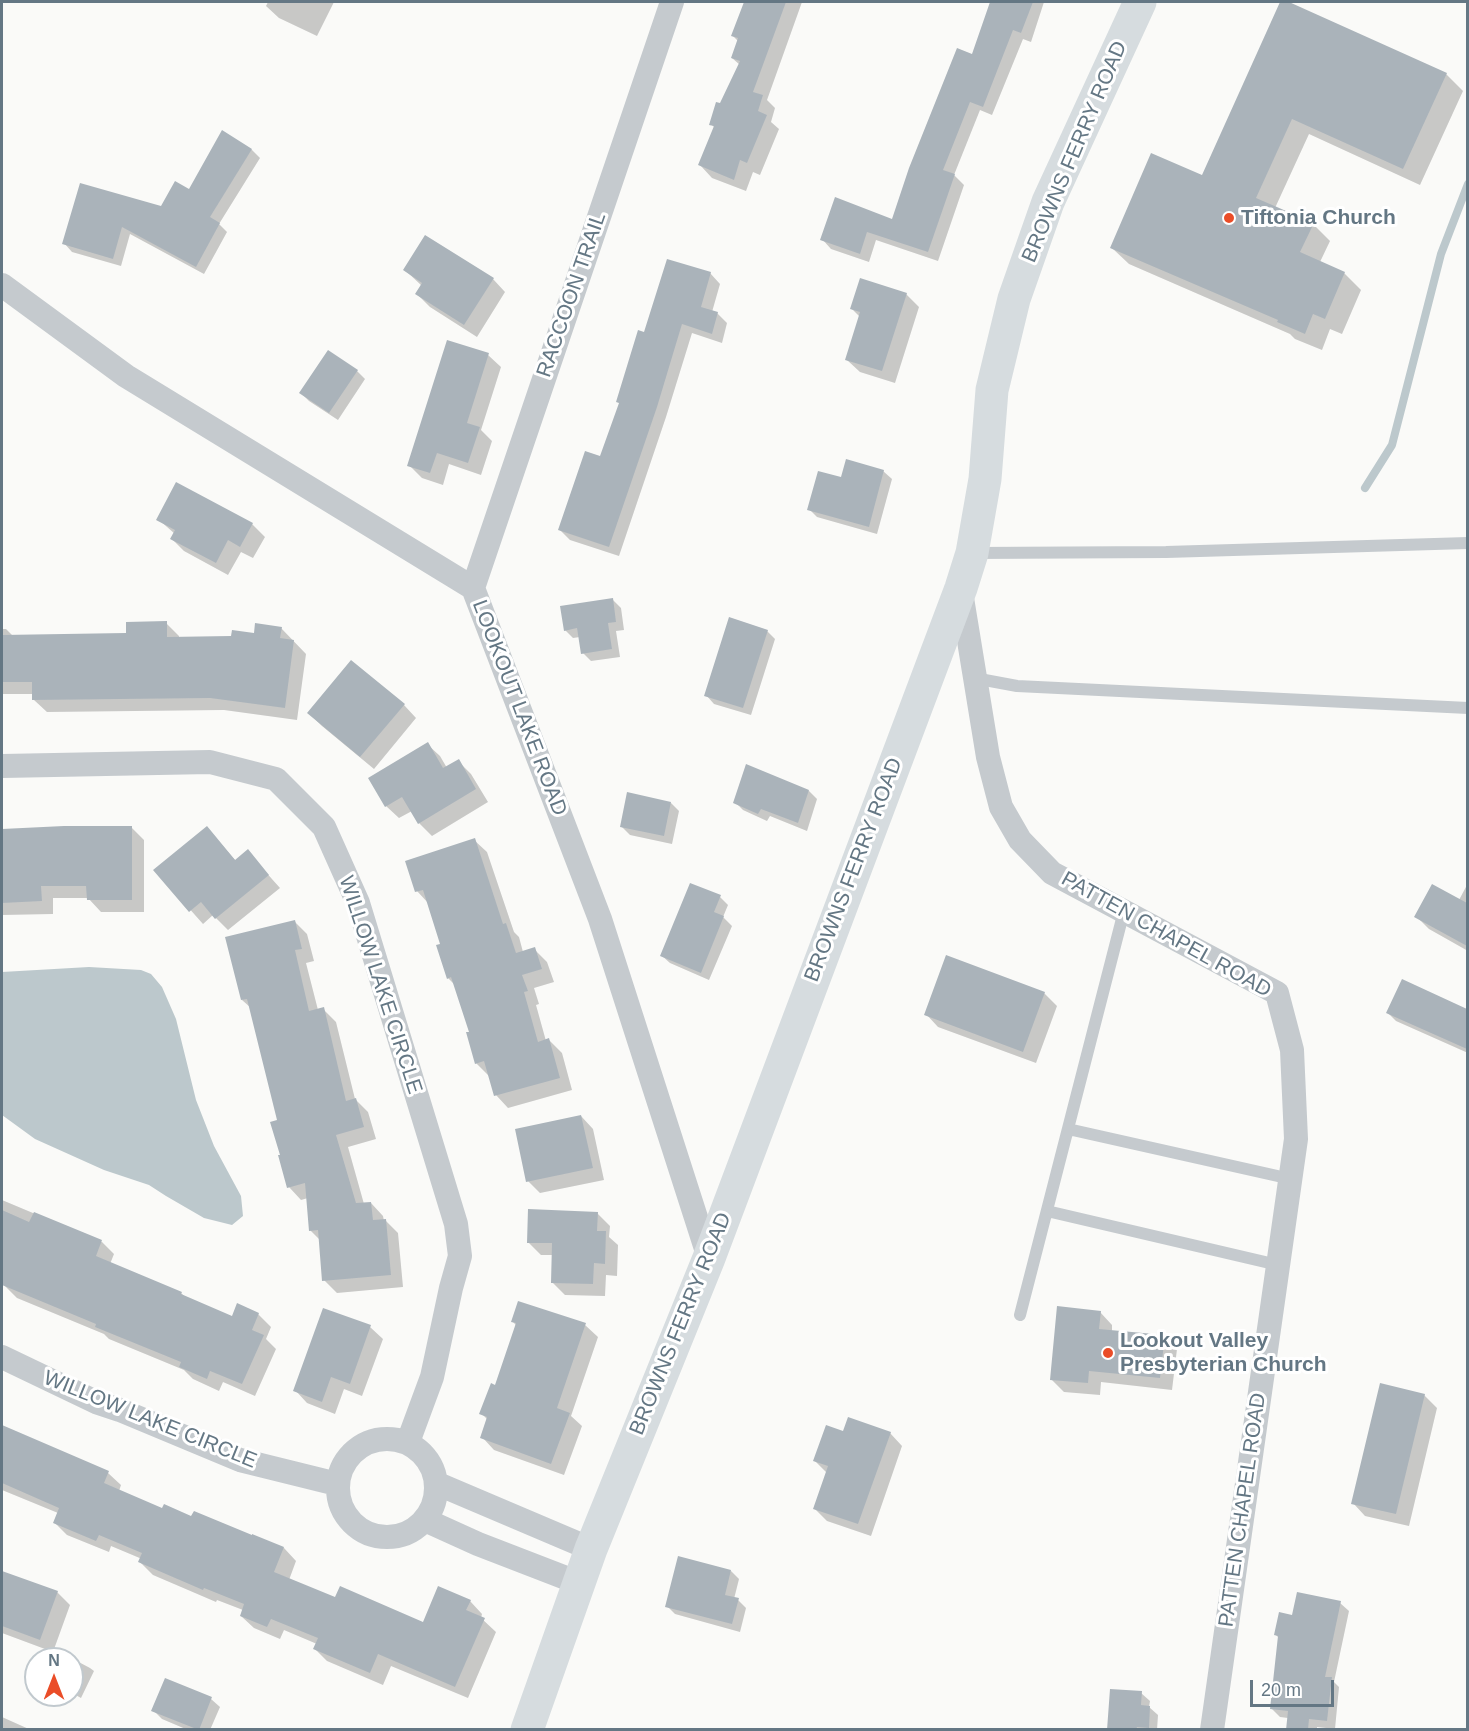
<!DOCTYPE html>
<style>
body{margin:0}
#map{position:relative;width:1469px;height:1731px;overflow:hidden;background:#fafaf8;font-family:Helvetica,sans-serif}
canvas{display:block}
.frame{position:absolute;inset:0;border:3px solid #647784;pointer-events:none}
.north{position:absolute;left:24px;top:1647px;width:60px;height:60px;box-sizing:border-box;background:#fff;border:2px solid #c1c9ce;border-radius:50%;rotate:0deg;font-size:16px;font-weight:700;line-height:24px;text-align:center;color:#647784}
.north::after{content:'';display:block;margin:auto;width:21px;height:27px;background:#ea4d28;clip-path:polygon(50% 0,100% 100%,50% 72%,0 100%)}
.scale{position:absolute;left:1250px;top:1680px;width:84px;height:27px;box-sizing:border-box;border:3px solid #647784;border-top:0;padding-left:8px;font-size:18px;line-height:21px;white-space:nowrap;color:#647784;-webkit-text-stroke:4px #fff;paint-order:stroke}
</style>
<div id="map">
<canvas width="1469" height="1731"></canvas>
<div class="frame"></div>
<div class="north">N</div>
<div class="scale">20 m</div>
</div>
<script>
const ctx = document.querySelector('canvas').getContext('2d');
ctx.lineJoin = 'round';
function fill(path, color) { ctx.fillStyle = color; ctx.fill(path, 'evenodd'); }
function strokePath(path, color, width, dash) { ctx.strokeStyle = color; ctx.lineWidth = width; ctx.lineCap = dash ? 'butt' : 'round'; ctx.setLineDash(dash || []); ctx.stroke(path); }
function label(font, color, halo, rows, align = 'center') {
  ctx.font = font + ' Helvetica,sans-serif'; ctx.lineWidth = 6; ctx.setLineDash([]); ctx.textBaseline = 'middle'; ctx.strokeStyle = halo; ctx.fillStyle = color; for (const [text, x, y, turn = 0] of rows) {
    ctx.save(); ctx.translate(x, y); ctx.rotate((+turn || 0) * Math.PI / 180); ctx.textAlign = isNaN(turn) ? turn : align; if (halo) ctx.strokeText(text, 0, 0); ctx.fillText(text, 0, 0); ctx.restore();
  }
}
fill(new Path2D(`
 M89,967l52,3 10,4 11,13 14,32 20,81 18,46 27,50 2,20 -11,9 -28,-7 -38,-22 -17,-11 -45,-15 -69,-31 -33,-24v-143z`), '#bcc8cc');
fill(new Path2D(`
 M268,2h66l-17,34 -38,-18 -13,-12z
 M746,2h56l-35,98 8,8 -4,14 8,7 -19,46 -7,-3 -7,19 -34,-13 -12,-13 15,-37 -4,-4 29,-59 -8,-7 6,-17 -5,-5z
 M992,2h52l-13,40 -8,-3 -31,76 -12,-5 -26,65 10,10 -26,76 -62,-21 -7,22 -38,-13 -9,-10 71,-18 80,-165z
 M1282,2l164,72 17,17 -43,94 -111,-51 -34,74 38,16 17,17 -10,21 24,11 17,17 -19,44 -12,-5 -8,21 -27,-11 -5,-5 -161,-70 -17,-16 91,-71z
 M222,132l30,18 8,8 -41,66 8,8 -23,42 -74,-40 -9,32 -49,-14 -8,-9 97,-35 28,-17z
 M405,270l88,9 12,13 -28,45 -47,-30 -13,-13 5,-8z
 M710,273l10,11 -8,28 5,1 10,10 -5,20 -30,-10 -26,84 -47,139 -49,-16 -10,-10 41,-72 44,-125z
 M906,294l13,13 -24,76 -35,-11 -13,-12 13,-43 -8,-8z
 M329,352l28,19 8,8 -27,41 -29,-19 -8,-8z
 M488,355l13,12 -20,63 11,11 -11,34 -32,-11 -6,21 -21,-7 -13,-13z
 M883,471l9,8 -15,55 -60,-17 -8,-8 33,-30z
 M158,519l94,5 13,13 -12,21 -12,-6 -13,23 -44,-24 -12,-12 3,-5z
 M612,599l9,9 3,22 -8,1 4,26 -29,4 -8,-8 -3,-16 -7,1 -8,-8z
 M166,623l13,13v2l53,-1 23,-3 26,-6 25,26 -9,66 -73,-10 -177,2 -13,-12v-6h-32v-65h4l8,8 114,-3z
 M767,631l8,8 -24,76 -37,-11 -8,-9z
 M404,705l12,13 -42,51 -52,-43 -13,-13z
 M427,744l13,12 7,12 11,-7 13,13 17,28 -56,34 -13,-13 -7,-12 -13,7 -13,-12z
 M809,791l8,8 -10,32 -37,-15 -3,5 -24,-11 -8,-8z
 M671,803l8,8 -7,33 -42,-9 -8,-8z
 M131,827l13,13v72h-43l-13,-14h-35v16l-51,1v-84l62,-3z
 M207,828l29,33 11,-10 33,37 -52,42 -15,-15 -10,9 -48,-54z
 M474,840l13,12 27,80 5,5 4,15 11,-3 13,13 7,20 -20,6 5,16 -3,1 10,36 3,-1 13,13 10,37 -64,18 -12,-13 -7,-19 -13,-13 -5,-30 -16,-48 -7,-7 -6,-33 -13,-41 -12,-13z
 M1467,885l1,1v65l-39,-22 -13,-13 43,-16z
 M720,897l8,8 -5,12 9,9 -23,54 -39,-17 -9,-8z
 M295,922l12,12 7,27 -8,2 12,47 5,-1 13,13 19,77 13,13 8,27 -28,8 16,57 7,-1 12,13 1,5h2l12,12 5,54 -66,6 -13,-13 -4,-40 -10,-10 -2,-32 -7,2 -12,-13 -10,-66 -28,-113 -9,-8z
 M1402,981l66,29v43l-72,-32 -8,-8z
 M1044,993l13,13 -21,57 -98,-36 -12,-13z
 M581,1116l12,13 11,51 -64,13 -12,-12z
 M2,1200l100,42 12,12 -4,10 71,29 4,4 47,21 26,-4 13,13 -5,12 10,10 -21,47 -32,-14 -4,9 -26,-12 -9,-9 -75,-31 -5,-5 -87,-36 -12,-12 3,-10 -6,-3z
 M597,1213l13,13 -1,11 9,8 -1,31 -11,-1 -1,21 -40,-1 -13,-13 1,-27h-12l-13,-13z
 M1100,1312l12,13v7l52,5 13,12 -5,41 -71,-8 -1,13 -36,-3 -13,-13z
 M513,1322l72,3 13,12 -27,79 11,10 -18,49 -70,-25 -12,-13 6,-17 -7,-7 15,-26 20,-62z
 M370,1327l13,12 -21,57 -18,-7 -9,25 -28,-11 -12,-13z
 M1424,1395l13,13 -28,118 -44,-10 -12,-13z
 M2,1427l106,46 13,12 -2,6 44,19 90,26 31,12 12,13 -7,19 47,19 88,24 46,-22 12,13 -1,4 15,14 -28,66 -77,-32 -8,19 -56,-24 -12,-12 2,-5 -33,-14 -4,9 -26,-11 -13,-12 2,-6 -26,-10 -1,2 -63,-27 -13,-13 2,-3 -31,-13 -2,6 -42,-17 -13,-13 4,-9 -56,-23z
 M844,1433h46l12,13 -31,90 -44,-15 -13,-13 13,-35 -12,-12z
 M731,1571l8,8 -5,20 4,1 8,8 -6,24 -65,-18 -8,-8z
 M2,1572l55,20 13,13 -17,47 -51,-19z
 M1340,1603l9,8 -15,71 5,5 -4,42 -18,-2v3h-29v-12l-8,-1 -8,-8 7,-71 -3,-3 18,-19z
 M73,1659l17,9 4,3 -13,27 -9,-5z
 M1141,1693l9,8 -1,6 9,8 -1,15h-48z
 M211,1699l9,8 -10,23h-22l-26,-11 -8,-8z
 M2,1717l29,13h-29z`), '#0003');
strokePath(new Path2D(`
 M1365,488l27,-43 49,-191 27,-70`), '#bcc8cc', 8);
fill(new Path2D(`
 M744,2h42l-33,90 10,3 -5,16 9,4 -20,48 -7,-3 -6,20 -36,-15 16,-39 -5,-1 7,-23 4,1 20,-42 -9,-3 7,-20 -7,-2z
 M990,2h43l-12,31 -8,-3 -30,77 -13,-5 -27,68 12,4 -27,78 -61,-20 -7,22 -40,-14 15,-43 57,22 17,-51 48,-120 15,6z
 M1280,2h9l158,71 -44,96 -111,-50 -36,79 58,25 -14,29 45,20 -20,47 -12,-5 -8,20 -28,-12 1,-2 -168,-72 41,-95 51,22z
 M222,130l30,19 -42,68 10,6 -24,44 -74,-40 -9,32 -51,-15 18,-61 81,23 14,-25 14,8z
 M425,235l69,43 -30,47 -49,-31 7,-11 -19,-13z
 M667,259l44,13 -10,35 17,5 -6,22 -30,-10 -25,83 -48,140 -51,-17 27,-79 15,5 19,-53 -3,-1 22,-72 6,2z
 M860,278l47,15 -25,78 -37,-11 15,-48 -10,-3z
 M447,340l42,13 -22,70 13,4 -12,36 -31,-10 -7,20 -23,-7z
 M328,350l30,20 -29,43 -30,-20z
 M846,459l38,11 -15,57 -62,-17 11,-39 23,6z
 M176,482l77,41 -13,24 -12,-7 -12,23 -46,-24 5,-9 -19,-10z
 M613,598l3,24 -8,1 4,26 -31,5 -4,-26 -13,3 -4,-25z
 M729,617l39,13 -25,78 -39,-12z
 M167,621v16l64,-1 1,-6 22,3 1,-10 27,4 -2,11 14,2 -9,68 -75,-10 -178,2v-18h-30v-47l124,-2v-11z
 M351,660l54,44 -45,53 -53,-44z
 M428,742l15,26 16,-9 17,30 -58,35 -16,-27 -17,10 -17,-29z
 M746,764l63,26 -11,33 -37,-14 -3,5 -25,-11z
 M627,792l44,10 -7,34 -44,-9z
 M64,826h68v74h-45l-1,-14h-45l1,15 -40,2v-74z
 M207,826l28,34 13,-11 21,26 -54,44 -14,-17 -12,10 -36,-42z
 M475,838l28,86 3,-1 10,30 19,-6 7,22 -20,6 6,16 -4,1 14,50 11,-4 11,40 -66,18 -10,-35 -9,3 -9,-32h3l-18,-55 -4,2 -11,-34 4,-1 -17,-54 -8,2 -10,-31z
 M690,883l31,12 -7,17 10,4 -23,57 -41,-17z
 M1432,884l35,19v43l-53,-29z
 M295,920l7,29 -7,1 14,61 15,-4 22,94 10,-3 8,29 -28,8 20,68 15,-1 2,18 13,-1 5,56 -69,6 -4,-51 -9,1 -4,-48 -18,5 -9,-33h2l-10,-33 7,-2 -30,-121 -6,1 -16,-63z
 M946,955l99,37 -22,60 -99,-37z
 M1402,979l65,30v40l-81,-36z
 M581,1115l12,53 -67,14 -11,-53z
 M528,1209l70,3 -1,19h9l-1,33 -11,-1 -1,21 -42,-1 1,-40h-25z
 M2,1210l27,12 5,-10 68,28 -6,16 86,36 -1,2 51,22 5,-13 22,10 -7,17 12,5 -22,49 -32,-13 -3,8 -28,-12 2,-5 -86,-35 1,-3 -94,-39z
 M518,1301l68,22 -29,85 13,5 -19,51 -71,-26 7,-21 -8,-3 12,-31 4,2 21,-62 -5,-1z
 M1057,1306l44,5 -2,18 66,6 -5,43 -71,-7 -1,12 -38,-3z
 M323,1308l48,17 -21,59 -19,-7 -9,25 -29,-11z
 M1380,1383l45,11 -29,120 -45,-10z
 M848,1417l43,15 -33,92 -45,-15 15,-43 -15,-5 13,-36 17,6z
 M2,1425l107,46 -5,12 58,25 2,-4 27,12 3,-5 58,24v-1l32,13 -10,25 61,25 5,-11 83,36 15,-36 33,14 -5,10 19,8 -30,69 -77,-33 -8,19 -57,-24 5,-11 -47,-19 -4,8 -27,-11 4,-12 -40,-16 -1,2 -65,-28 4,-9 -43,-18 -3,6 -43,-18 6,-15 -57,-25z
 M678,1556l53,14 -6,25 14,3 -7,26 -67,-17z
 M2,1571l56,20 -18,49 -38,-14z
 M1297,1592l44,9 -16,76h7l-5,44 -18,-2 -1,11h-22l2,-19 -18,-2 8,-73 -4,-1 5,-23 13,3z
 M165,1678l47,19 -13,33 -48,-19z
 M1110,1689l32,2 -1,14 9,1 -1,22 -12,-1 -1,3h-29z`), '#aab3ba');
strokePath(new Path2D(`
 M973,553l193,-1 302,-9
 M974,678l43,8 451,22
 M1068,1129l223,50
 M1047,1211l231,54
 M1020,1315l104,-404`), '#c5cace', 12);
strokePath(new Path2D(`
 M2,285l124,91 347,212 127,331 109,339
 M473,588l199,-586
 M961,592l27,165 13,50 19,33 32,33 225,120 15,57 4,89 -84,591
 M2,766l208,-4 66,17 48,48 34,76 98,321 4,32 -9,32 -19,89 -24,65
 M2,1357l94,45 24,8 120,50 97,24
 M338 1488a49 49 0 1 1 98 0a49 49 0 1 1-98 0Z
 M438,1484l153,65
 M425,1520l53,24 101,39`), '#c5cace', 24);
strokePath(new Path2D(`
 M527,1730l64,-181 118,-291 252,-670 11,-35 13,-74 7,-89 22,-91 34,-97 92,-200`), '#d6dcdf', 33);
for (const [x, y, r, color] of [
 [1229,218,6,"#ea4d28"],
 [1108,1353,6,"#ea4d28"]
]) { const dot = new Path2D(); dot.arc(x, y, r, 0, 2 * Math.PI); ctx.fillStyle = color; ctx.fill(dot); strokePath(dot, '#fff', 2); }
label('21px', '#647784', '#fff', [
 ["BROWNS FERRY ROAD",1075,152,-67],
 ["RACCOON TRAIL",572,295,-71],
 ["LOOKOUT LAKE ROAD",519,708,69],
 ["BROWNS FERRY ROAD",854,870,-69],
 ["PATTEN CHAPEL ROAD",1166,935,29],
 ["WILLOW LAKE CIRCLE",380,985,72],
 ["BROWNS FERRY ROAD",681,1324,-68],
 ["WILLOW LAKE CIRCLE",150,1420,22],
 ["PATTEN CHAPEL ROAD",1243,1510,-82]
]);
label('bold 21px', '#647784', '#fff', [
 ["Tiftonia Church",1241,218],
 ["Lookout Valley",1120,1341],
 ["Presbyterian Church",1120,1365]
], 'left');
</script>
